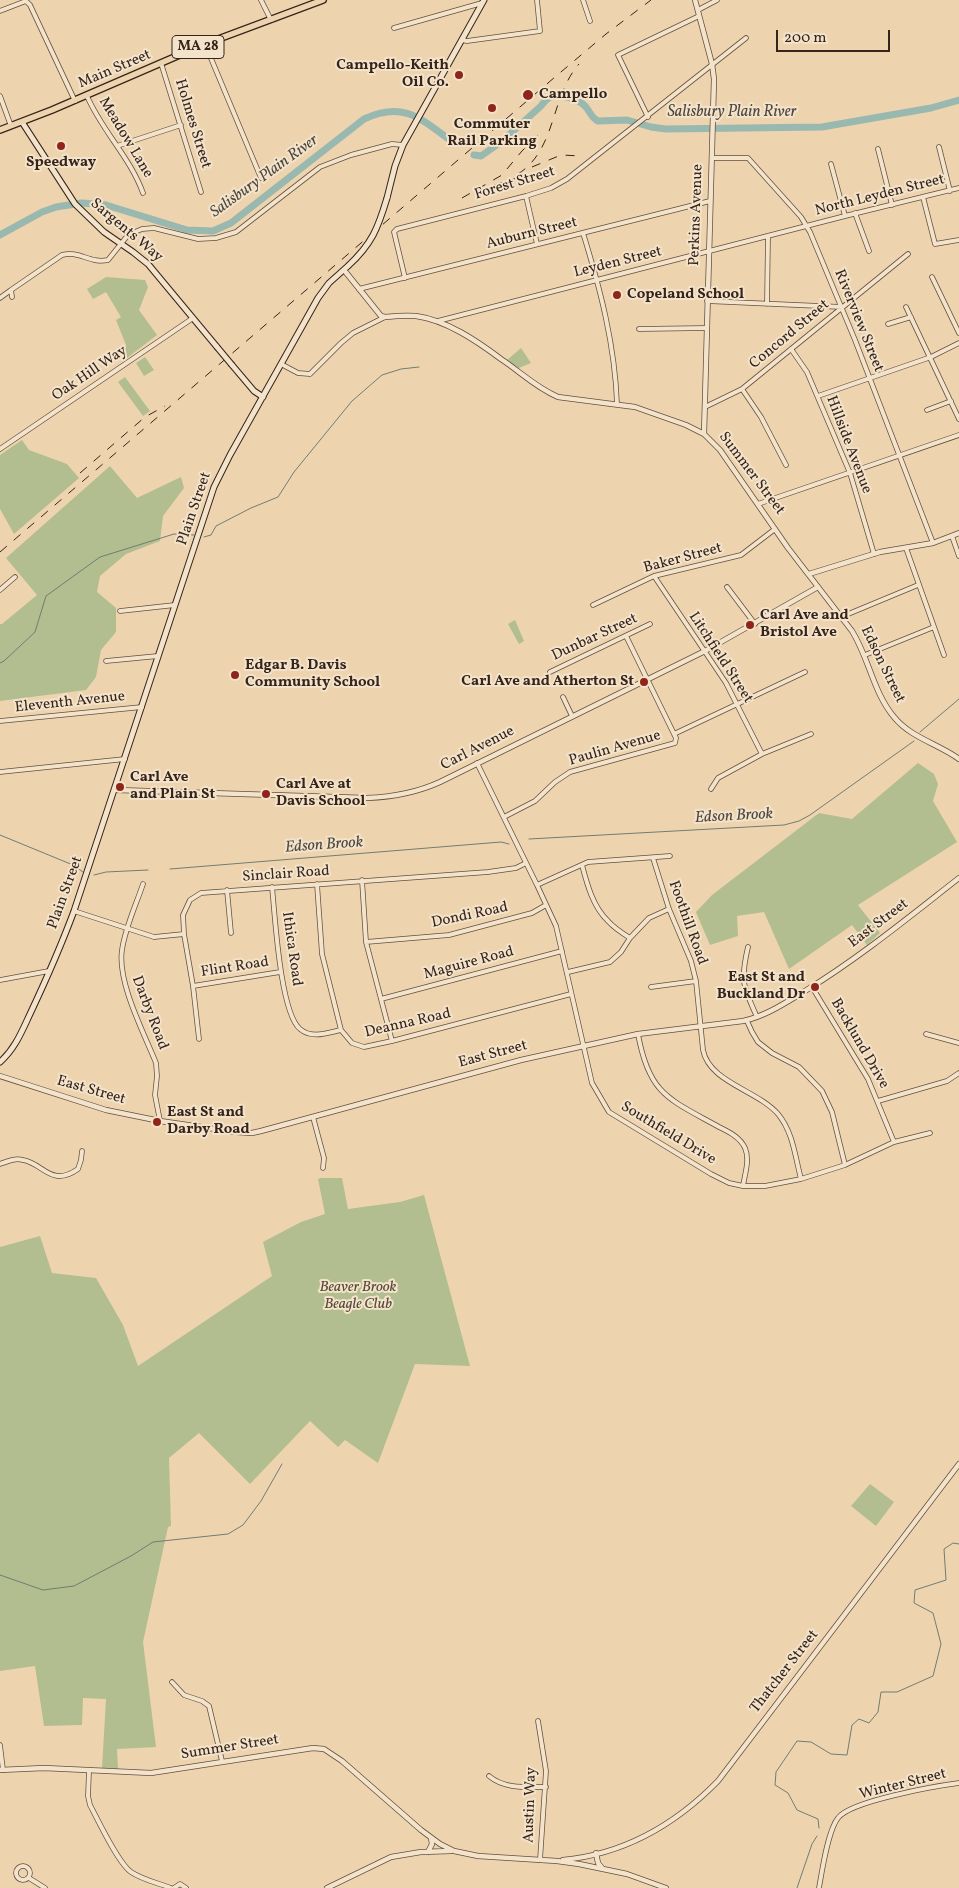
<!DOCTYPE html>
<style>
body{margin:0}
#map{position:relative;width:959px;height:1888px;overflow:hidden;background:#edd4af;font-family:Vollkorn,serif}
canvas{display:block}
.scale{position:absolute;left:776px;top:30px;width:114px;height:22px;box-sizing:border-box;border:2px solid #36231a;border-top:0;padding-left:6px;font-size:15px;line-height:18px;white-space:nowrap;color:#36231a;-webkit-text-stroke:4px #f3e3cb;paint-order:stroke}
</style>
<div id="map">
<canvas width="959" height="1888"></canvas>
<div class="scale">200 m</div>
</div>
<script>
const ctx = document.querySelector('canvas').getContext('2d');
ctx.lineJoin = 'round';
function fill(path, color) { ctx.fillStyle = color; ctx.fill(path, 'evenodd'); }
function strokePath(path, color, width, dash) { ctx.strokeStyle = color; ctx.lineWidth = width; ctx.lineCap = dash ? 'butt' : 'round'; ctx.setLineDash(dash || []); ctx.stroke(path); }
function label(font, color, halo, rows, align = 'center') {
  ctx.font = font + ' Vollkorn,serif'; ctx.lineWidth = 4; ctx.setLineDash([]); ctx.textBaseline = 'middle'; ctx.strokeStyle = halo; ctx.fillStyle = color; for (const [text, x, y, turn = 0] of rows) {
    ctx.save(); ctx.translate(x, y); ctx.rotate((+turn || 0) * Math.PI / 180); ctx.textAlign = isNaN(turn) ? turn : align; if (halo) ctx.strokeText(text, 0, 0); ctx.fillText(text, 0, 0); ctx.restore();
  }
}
fill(new Path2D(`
 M106,277l39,3 3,7 -9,23 18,25 -30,23 -3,-3 2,-10 -10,-25 5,-3 -15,-25 -13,7 -6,-10z
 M521,348l10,15 -12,5 -12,-8z
 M145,357l9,13 -10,6 -8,-13z
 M125,377l25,34 -7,5 -25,-34z
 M22,440l7,10 38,14 12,14 -65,56 -14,-25v-54z
 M110,466l27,32 44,-21 3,11 -21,28 -3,25 -34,13 -26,22 -3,16 19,16v24l-15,18 -5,27 -10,13 -86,11v-77h2l35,-29 -31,-37z
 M515,620l9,21 -5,3 -11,-20z
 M918,763l16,11 4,10 -5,17 24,41 -99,63 22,28 -13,12 -15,-20 -63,44 -25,-57 -27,4 1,20 -28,9 -14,-33 16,-17 107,-82 33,6z
 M321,1178h21l6,31 52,-7 24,-7 46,171 -55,-2 -37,99 -33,-23 -7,7 -28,-26 -60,63 -51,-51 -30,25 2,68 -3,1 -25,115 13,105 -39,2 1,20 -16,-1 4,-69 -23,-1 -1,27 -38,1 -9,-60 -35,5v-424l40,-11 12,37 44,5 27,47 15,41 134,-90 -9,-34 38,-20 24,-8 -7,-35z
 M870,1484l24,18 -18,24 -25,-20z`), '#b2be90');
strokePath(new Path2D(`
 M204,537l7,-2 5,-9 35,-18 27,-11 16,-25 58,-71 30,-26 19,-6 18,-2
 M0,663l4,-2 31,-29 11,-36 54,-39 74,-23 20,1
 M920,732l39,-33
 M0,835l73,30 10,7
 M529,839l255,-14 15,-4 11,-6 104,-74
 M170,869l331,-27 8,2
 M94,875l12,-3 42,-2
 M0,1575l43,15 31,-4 57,-30 22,-14 75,-8 15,-9 18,-24 21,-37
 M819,1828l-1,-9 -21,-9 -9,-17 -13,-8 1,-13 21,-31 14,1 20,12 16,1 5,-30 7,-6 10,4 9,-11 3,-20h16l36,-16 8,-32 -8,-31 -19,-10 1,-13 31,-10 -2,-31 9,-6 6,1
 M797,1888l15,-44 5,-8`), '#717c73', 1);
strokePath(new Path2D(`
 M474,155l7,1 20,-14 40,-36c3,-4 5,-7 9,-9 9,-4 28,2 35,9 5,5 6,12 13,15l29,-1 24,7 15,2 156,-2 109,-19 28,-8
 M0,235l42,-23 14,-5 26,-4 24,2 81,25 26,1 18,-8 133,-104c39,-18 56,-1 86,21`), '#99b8af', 7);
const minor = new Path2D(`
 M261,0l10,20
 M583,0l7,21
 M698,10l19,-10
 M0,11l26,-10 4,4 45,96
 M394,28l88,-25
 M462,40l5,1 73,-10 -3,-31
 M205,44l56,134
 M161,63l40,129
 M0,96l11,30
 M87,96c15,35 43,61 56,97
 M648,117l-30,-62 81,-39
 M117,146l64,-21
 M939,147l11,44
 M878,149l14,56
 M712,158h36l53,59 9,15 45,108 78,203
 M831,164l14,52
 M526,196l11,48
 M923,197l12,47 24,-4
 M855,213l14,38
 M583,233c17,55 32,112 34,171
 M932,277l27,56
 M405,278l-11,-46 3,-3 129,-33 25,-8 16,-9 179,-141
 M359,289l351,-88
 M12,297l-1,-7 51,-35c17,-5 28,9 46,5l20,-25 14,-6 12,-1 44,11 18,-1 20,-6 84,-65 31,-12 41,-11 11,1
 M0,298l11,-8
 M707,301l135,6
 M767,304l1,-68
 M906,307l53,112
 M438,321l407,-105 114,-28
 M888,324l23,-7
 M639,329l68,-1
 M791,349l16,23 43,101 24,81
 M281,364l17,9 12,1 31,-31 12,-10 32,-16
 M742,389l19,28 25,48
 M818,396l113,-39 28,-14
 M705,407l37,-18 166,-135
 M927,410l24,-9
 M0,449l193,-131
 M758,504l201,-69
 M952,536l7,20
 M906,548l38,107
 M654,576l72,107 36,71
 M727,587l28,37
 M0,590l15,-13
 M593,605l61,-29 87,-21 34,-26
 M120,611l55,-6
 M841,617l77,-32
 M865,655l69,-28
 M106,661l52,-5
 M550,672l100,-48
 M563,697l9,19
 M0,721l142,-14
 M674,734l131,-62
 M477,763l60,122 19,41 36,157 17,29 102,62 18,9 14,3h22l36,-7 44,-14 49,-23 36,-9
 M0,772l125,-13
 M711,789l7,-11 44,-24 49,-20
 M504,817l31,-16 20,-19 15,-10 105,-29 1,-5 -50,-102
 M653,858l16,51 22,52 5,20 7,69c6,32 54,40 75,64 15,18 17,42 23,65
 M582,865c5,19 11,42 26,56 6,7 14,12 22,17
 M362,880l4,62 26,99
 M143,884c-7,21 -18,44 -21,66 -5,32 22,83 34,113l1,13 -2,19 5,26
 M317,884l5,70 19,76 11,13 12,4 28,-6 179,-47
 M537,885l51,-23 82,-6
 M272,887c3,28 8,125 28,142 12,10 27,4 41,1
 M227,890l4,43
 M74,911l80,26 30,-3
 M366,942l83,-7 83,-22 14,-8
 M748,947c-8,34 -5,39 9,70
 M568,972l42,-10 11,-10 9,-14 19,-20 20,-9
 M0,980l49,-9
 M193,986l87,-14
 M651,987l45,-6
 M812,987l56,92 26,63
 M381,999l181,-48
 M747,1021l5,11 6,10 14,11 27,14 23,24 10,21 13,53
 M638,1034c11,61 31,65 81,93 10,5 21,10 26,21 5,12 0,25 -2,38
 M926,1034l33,9
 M199,1039l-6,-53 -9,-52 -1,-19 7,-15 11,-7 287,-21 28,-4 10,-5
 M878,1101l69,-20 12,-8
 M313,1117l11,41 -1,10
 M0,1164c8,-3 15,-6 23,-4 20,3 28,28 55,9l3,-9 1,-9
 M172,1682l12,13 18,6 7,5 13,55
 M538,1721l8,50 -6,89
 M0,1745l3,25
 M89,1771l-1,25 2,9c8,15 28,58 41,67 12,8 27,11 40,16
 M489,1776c15,13 37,11 57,11
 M16 1873a7 7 0 1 1 14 0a7 7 0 1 1-14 0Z
 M29,1878l16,10
 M174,1888l6,-4 6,4
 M819,1888c3,-17 9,-58 19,-70 12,-17 98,-32 121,-35`);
const tertiary = new Path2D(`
 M695,0l17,64 2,15 -10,355
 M344,270l37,46 4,1c10,-1 21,-2 31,-1 30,4 61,25 85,43 21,14 34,28 57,38l77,10 51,18 18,9 16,16 68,98 64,83c17,27 21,61 42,86 17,21 45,27 65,42
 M809,574l71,-22 53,-9 26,-10
 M116,790l251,8c26,-1 49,-5 73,-16l265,-131 113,-64
 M0,1076l106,34 54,11 76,11 16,1 9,-2 260,-71 117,-26 105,-13c23,-5 42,-18 62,-30 54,-33 104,-74 154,-113
 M0,1770l44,-2 107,5 162,-25 11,1 18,12 79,69 19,14 14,7 24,5 79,5 22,3 48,10 39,14
 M428,1852l4,-8 -1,-6
 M596,1853l2,10 4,5
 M563,1860c61,-6 113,-36 155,-79l241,-317
 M327,1888l64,-31 30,-5 30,-1`);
const secondary = new Path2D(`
 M22,122l53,82 29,28 29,20 15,12 69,83
 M387,198l8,-32 8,-21 81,-145
 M232,365l22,26 9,6
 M0,1062c15,-13 22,-31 30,-48 16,-34 31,-68 44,-103l140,-424 16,-32 88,-157 11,-15 19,-17`);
const primary = new Path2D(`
 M0,130l52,-20 153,-66 118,-44`);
strokePath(minor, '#644f3f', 5.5);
strokePath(tertiary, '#644f3f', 6);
strokePath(secondary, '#36231a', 7);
strokePath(primary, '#36231a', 8);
strokePath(minor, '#f3e3cb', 4);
strokePath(tertiary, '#f3e3cb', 4.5);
strokePath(secondary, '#f3e3cb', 5);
strokePath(primary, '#edd4af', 5.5);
strokePath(new Path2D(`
 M532,167l29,-12 21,1
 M518,174c39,-25 32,-77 61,-110
 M494,185l20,-6 11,-6
 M462,198l40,-23 20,-24 20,-20
 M80,473l65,-56 20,-11
 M0,552l555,-475 51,-43 45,-34`), '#36231a', 1, [9, 9]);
const secondaryBridge = new Path2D(`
 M348,266c24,-22 30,-38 39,-68
 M217,347l15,18`);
strokePath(secondaryBridge, '#36231a', 7, []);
strokePath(secondaryBridge, '#f3e3cb', 5);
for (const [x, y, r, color] of [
 [459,75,5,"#8f2418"],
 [528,95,6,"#8f2418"],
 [492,108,5,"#8f2418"],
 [61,146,5,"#8f2418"],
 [617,295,5,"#8f2418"],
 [750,625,5,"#8f2418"],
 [235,675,5,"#8f2418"],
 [644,682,5,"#8f2418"],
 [120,787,5,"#8f2418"],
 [266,794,5,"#8f2418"],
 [815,987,5,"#8f2418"],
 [157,1122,5,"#8f2418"]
]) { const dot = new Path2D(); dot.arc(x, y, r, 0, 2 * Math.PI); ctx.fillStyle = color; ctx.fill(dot); strokePath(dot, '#f3e3cb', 2); }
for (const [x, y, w] of [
 [198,47,52]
]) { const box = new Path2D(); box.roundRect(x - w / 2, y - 11.5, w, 23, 4); ctx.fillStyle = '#f3e3cb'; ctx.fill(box); strokePath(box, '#36231a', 1); }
label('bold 14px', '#36231a', null, [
 ["MA 28",198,47]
]);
label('bold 15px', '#36231a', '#f3e3cb', [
 ["Campello-Keith",449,66,"right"],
 ["Oil Co.",449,83,"right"],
 ["Campello",539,95],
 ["Commuter",492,125,"center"],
 ["Rail Parking",492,142,"center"],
 ["Speedway",61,163,"center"],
 ["Copeland School",627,295],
 ["Carl Ave and",760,616],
 ["Bristol Ave",760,633],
 ["Edgar B. Davis",245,666],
 ["Community School",245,683],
 ["Carl Ave and Atherton St",634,682,"right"],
 ["Carl Ave",130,778],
 ["and Plain St",130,795],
 ["Carl Ave at",276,785],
 ["Davis School",276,802],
 ["East St and",805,978,"right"],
 ["Buckland Dr",805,995,"right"],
 ["East St and",167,1113],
 ["Darby Road",167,1130]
], 'left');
label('15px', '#36231a', '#f3e3cb', [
 ["Main Street",115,70,-23],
 ["Holmes Street",192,124,73],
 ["Meadow Lane",125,138,59],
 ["Forest Street",515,184,-17],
 ["North Leyden Street",880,196,-14],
 ["Perkins Avenue",697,215,-88],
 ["Sargents Way",126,231,40],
 ["Auburn Street",532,234,-14],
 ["Leyden Street",618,263,-14],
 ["Riverview Street",858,321,68],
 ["Concord Street",790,335,-40],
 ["Oak Hill Way",90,374,-34],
 ["Hillside Avenue",848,445,69],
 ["Summer Street",751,474,53],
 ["Plain Street",195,509,-71],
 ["Baker Street",683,559,-15],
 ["Dunbar Street",595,638,-25],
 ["Litchfield Street",720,658,57],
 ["Edson Street",882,665,64],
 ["Eleventh Avenue",70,703,-6],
 ["Carl Avenue",478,749,-27],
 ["Paulin Avenue",615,749,-16],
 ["Sinclair Road",286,875,-4],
 ["Plain Street",66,893,-70],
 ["Dondi Road",470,916,-12],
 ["Foothill Road",687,923,70],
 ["East Street",879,924,-37],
 ["Ithica Road",291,949,82],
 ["Maguire Road",469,964,-15],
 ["Flint Road",235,968,-9],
 ["Darby Road",149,1013,69],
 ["Deanna Road",408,1024,-13],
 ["Backlund Drive",859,1044,60],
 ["East Street",493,1055,-15],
 ["East Street",91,1091,16],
 ["Southfield Drive",668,1134,31],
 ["Thatcher Street",785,1672,-52],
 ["Summer Street",230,1748,-9],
 ["Winter Street",903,1785,-14],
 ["Austin Way",531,1805,-88]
]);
label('italic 15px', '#554a38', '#f3e3cb', [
 ["Beaver Brook",358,1288],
 ["Beagle Club",358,1305]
]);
label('italic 16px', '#4f483f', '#f3e3cb', [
 ["Salisbury Plain River",732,113],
 ["Salisbury Plain River",265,177,-36],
 ["Edson Brook",734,817,-3],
 ["Edson Brook",324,846,-4]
]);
</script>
